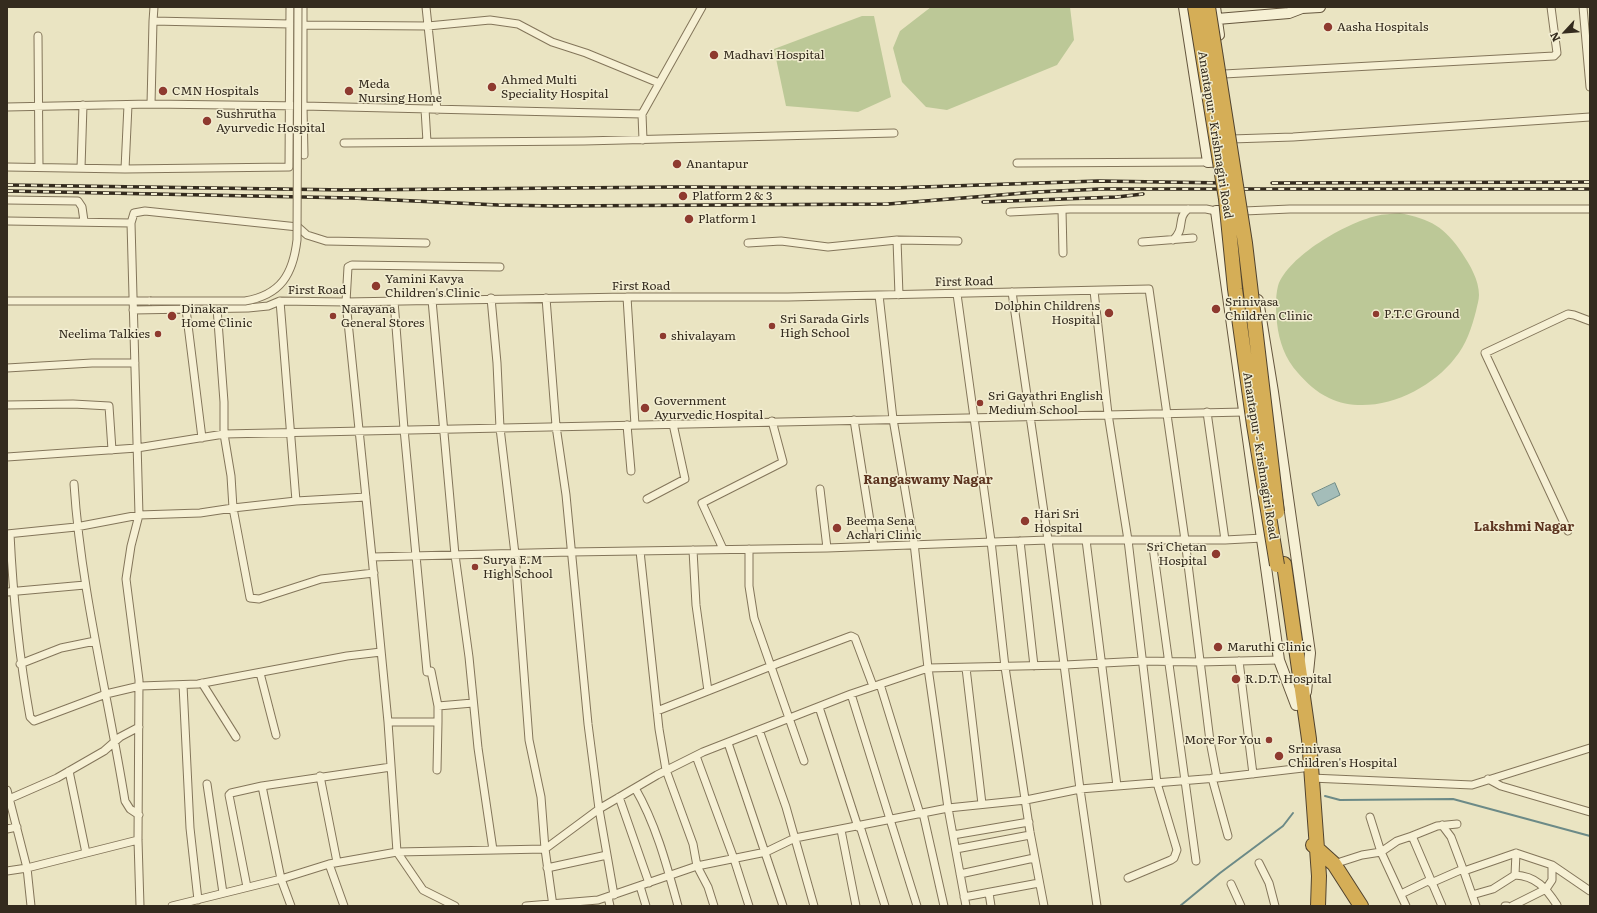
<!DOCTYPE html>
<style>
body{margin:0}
#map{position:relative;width:1597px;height:913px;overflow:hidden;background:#eae4c2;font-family:Literata,serif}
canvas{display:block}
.frame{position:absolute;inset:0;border:8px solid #342b1e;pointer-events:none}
.north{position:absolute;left:1545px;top:12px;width:40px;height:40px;-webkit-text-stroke:3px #f2edd1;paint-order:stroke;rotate:244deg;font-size:11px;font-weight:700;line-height:16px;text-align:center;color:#342b1e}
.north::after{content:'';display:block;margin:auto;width:14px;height:18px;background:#342b1e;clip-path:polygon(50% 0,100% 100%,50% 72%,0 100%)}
</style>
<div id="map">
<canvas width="1597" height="913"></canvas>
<div class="frame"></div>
<div class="north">N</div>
</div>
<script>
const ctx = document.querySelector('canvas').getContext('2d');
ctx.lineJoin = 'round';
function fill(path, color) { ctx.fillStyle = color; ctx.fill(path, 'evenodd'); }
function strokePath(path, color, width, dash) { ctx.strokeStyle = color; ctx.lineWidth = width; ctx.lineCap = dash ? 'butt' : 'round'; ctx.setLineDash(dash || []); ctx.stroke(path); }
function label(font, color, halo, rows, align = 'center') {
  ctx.font = font + ' Literata,serif'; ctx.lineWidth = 3; ctx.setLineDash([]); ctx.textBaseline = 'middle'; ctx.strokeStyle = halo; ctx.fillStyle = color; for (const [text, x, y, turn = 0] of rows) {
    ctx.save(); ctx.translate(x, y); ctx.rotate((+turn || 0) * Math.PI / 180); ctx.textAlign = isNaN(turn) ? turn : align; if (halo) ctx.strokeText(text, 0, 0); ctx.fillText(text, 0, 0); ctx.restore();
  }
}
fill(new Path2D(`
 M931,7h139l4,33 -17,25 -110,45 -21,-3 -24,-25 -9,-34 7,-17z
 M862,16h12l17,81 -33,15 -72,-6 -12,-57z
 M1400,213c30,6 45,14 62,40 8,12 17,27 17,42 0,5 -2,11 -3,16 -4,16 -10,34 -21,47 -27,35 -84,60 -126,40 -13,-6 -22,-15 -31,-25 -13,-14 -19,-32 -21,-50 -1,-12 -2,-25 1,-37 10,-30 68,-63 98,-70 7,-2 16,-2 24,-3z`), '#bcc897');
const water = new Path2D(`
 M1335,483l5,12 -22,11 -6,-12z`);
fill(water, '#a4bdb9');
strokePath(water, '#6c8a87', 1);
strokePath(new Path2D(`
 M1325,796l15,4 113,-1 137,37
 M1180,906l40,-33 63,-47 10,-13`), '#6c8a87', 2);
const street = new Path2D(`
 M303,7v99l339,8 60,-107
 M426,7l11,103
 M1583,7l7,80
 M153,21l1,-14
 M302,25l126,1 62,-6 28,4 34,18 34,11 73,30
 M38,36l1,131
 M1224,74l330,-18 3,-3 -6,-46
 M151,104l2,-83 137,3
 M7,107l144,-3 152,2 1,49
 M425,109l2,33
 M642,114l1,26
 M1231,139l62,-2 297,-20
 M344,143l240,-2 310,-8
 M1017,163l191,-1
 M7,167l118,2 164,-2 1,-160
 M81,168l2,-63
 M125,169l3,-64
 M7,200l71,1 4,6 2,14
 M1062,210l1,43
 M1244,211l46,-2h300
 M1010,212l60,-3h136l10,2
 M7,221l124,2
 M897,240l2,55
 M1173,240c13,-12 3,-21 15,-31
 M1142,242l51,-4
 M748,243l33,-2 47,6 69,-7 61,1
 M500,267l-148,-2 -4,2 -2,35 26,255 199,-5 256,-4 221,-8h177l38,-2
 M1094,291l14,123 20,126 29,243 20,67 -3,8 -3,2 -43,18
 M1012,292l36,248 32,249 17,117
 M957,294l34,247 14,126 25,165 14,74
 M879,295l14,124 21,124 14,125 20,140 18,98
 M627,297l8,128
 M491,298l6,65 3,65 15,126 14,186 12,57 4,52 8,57
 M546,298l10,128 10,69 22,229 11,85 15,86
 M432,300l23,255 14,102 9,91 15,102
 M7,301h143
 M280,301l16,200
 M394,301l10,128 23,243
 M186,309l16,129
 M133,310l115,-2 20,-2 12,-5 66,1 281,-5h161l361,-8 36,251 25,201 7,37
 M7,368l85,-5h43
 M7,405l66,-1 36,2 3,44
 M1207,412l18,128
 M854,420l20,126
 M627,425l4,46
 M7,457l130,-9 87,-14 1021,-22
 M74,484c7,107 34,211 51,317l5,8 9,6
 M820,489l7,59
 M366,497l-70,4 -63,7 17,90 9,1 62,-20 53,-6
 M647,499l38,-20 -12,-55
 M1568,531l-83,-178 83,-39 6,1 16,6
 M7,534l69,-7 63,-12 61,-2 33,-5 -2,-32 -7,-42v-32l-7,-94
 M10,534c3,62 9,122 20,183l4,4 72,-27 34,-8 58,-2 149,-28 34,-4
 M1086,540l31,246
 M1152,540l44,321
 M1020,541l14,125
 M723,549l-21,-46 81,-41 -11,-41
 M749,549v37l5,32 50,143
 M693,550l3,55 12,86
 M640,551l19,178 7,41 27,74 4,22 11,21 6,19
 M372,557l16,165 9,130 26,38 32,16
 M7,592l78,-7
 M1239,661l14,113
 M20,664l41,-16 34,-7
 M966,668l16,136
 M431,671l7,35
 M260,673l16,62
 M202,683l34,54
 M880,684l40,130
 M183,685l7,143 8,72
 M851,694l66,212
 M819,707l39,120
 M657,711l122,-48 72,-27 4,2 18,48
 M388,722h50v-16l35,-3
 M759,730l27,77 28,99
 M728,743l55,163
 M696,756l38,103 15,47
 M437,770l1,-48
 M69,771l17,82
 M320,776l17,86
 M1212,778l16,58
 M1311,778l161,7 118,-37
 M1488,779l13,7 89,26
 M207,784l16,109
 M635,788c21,36 32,78 43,118
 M7,790l20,78 4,38
 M619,797l30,86
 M9,799l48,-21 47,-27 16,-14 19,-10
 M923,813l21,93
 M1370,817l11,35 16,-11 15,-5 30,70
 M1442,825l9,12 12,32
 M860,826l25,80
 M7,829l10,-2
 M841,830l15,76
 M953,835l76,-13
 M1412,836l25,-10 20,-2
 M956,849l74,-14
 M1259,863l10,20 6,23
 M329,864l15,42
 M1334,864l28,-9 19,-3 25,54
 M547,868l60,-13
 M7,871l20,-3 111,-28
 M1464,871l52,-18
 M960,874l74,-16
 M1515,875c21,1 31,13 42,30
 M1431,883l32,-14 13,37
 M1231,884l10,22
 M640,886l6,20
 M247,887l-18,-92 2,-2 31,-7
 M989,893l2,13
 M1401,894l29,-14
 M1472,895l21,-6 22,-14 1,-22 36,12 38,26
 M608,897l2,9
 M964,897l75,-14
 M140,906l-2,-66 1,-160 -13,-101 5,-33 8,-31 -8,-292 3,-10 11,-2 153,16 9,8 19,6 100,2
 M172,906l109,-27 48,-15 68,-12 148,-3 54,-40 58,-34 46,-23 148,-58 77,-26 137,-3 78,-4 57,1 79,-2
 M291,906l-10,-27 -19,-93 129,-19
 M526,906l72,-6 99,-34 69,-14 29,-14 153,-30 78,-8 54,-11 137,-11 86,-10
 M1505,906h2
 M1512,906l34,-17 6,-9v-15`);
const secondary = new Path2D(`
 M1184,7l24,155 18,-1
 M1215,7l4,28
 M1217,19l72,-6 13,-5 18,-1
 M1234,211h-18l63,449 17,45
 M1258,300l15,92 37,261 -4,39`);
const highway = new Path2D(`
 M1284,564l25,175 10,137 -1,30
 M1313,845l21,19 27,42`);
strokePath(street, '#83755a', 9);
strokePath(secondary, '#65563e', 12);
strokePath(highway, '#51432e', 16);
strokePath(street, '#f6f0d4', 7);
strokePath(secondary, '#f6f0d4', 10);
strokePath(highway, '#d5ae57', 14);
const rail = new Path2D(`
 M1272,183l318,-1
 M7,185l340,5 330,-3 216,1 205,-7 128,2
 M7,191l345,7 146,7 58,1 332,-2 149,-12 64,-3h489
 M983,202l134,-5 26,-3`);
strokePath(rail, '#342b1e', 3.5);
strokePath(rail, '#f2edd1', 2, [6]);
const streetBridge = new Path2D(`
 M150,301h95c36,-6 48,-27 52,-61l1,-233`);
const highwayBridge = new Path2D(`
 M1195,7l31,192 9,90 19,136 23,140
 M1208,7l37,236 32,269`);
strokePath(streetBridge, '#83755a', 9, []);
strokePath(highwayBridge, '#51432e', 16, []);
strokePath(streetBridge, '#f6f0d4', 7);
strokePath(highwayBridge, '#d5ae57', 14);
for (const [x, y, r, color] of [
 [1328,27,5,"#8e3a2f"],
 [714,55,5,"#8e3a2f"],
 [492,87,5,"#8e3a2f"],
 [163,91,5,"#8e3a2f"],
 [349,91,5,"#8e3a2f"],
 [207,121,5,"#8e3a2f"],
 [677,164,5,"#8e3a2f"],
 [683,196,5,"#8e3a2f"],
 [689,219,5,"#8e3a2f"],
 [376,286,5,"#8e3a2f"],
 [1216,309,5,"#8e3a2f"],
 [1109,313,5,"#8e3a2f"],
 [1376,314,4,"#8e3a2f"],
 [172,316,5,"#8e3a2f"],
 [333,316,4,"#8e3a2f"],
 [772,326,4,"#8e3a2f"],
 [158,334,4,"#8e3a2f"],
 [663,336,4,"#8e3a2f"],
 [980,403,4,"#8e3a2f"],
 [645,408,5,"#8e3a2f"],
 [1025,521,5,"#8e3a2f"],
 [837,528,5,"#8e3a2f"],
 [1216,554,5,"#8e3a2f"],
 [475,567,4,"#8e3a2f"],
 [1218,647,5,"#8e3a2f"],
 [1236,679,5,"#8e3a2f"],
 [1269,740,4,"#8e3a2f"],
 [1279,756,5,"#8e3a2f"]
]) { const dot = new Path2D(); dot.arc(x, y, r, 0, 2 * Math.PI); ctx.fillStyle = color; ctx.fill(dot); strokePath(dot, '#f2edd1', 1.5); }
label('12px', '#342b1e', '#f2edd1', [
 ["Aasha Hospitals",1337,27],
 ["Madhavi Hospital",723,55],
 ["Ahmed Multi",501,80],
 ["Speciality Hospital",501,94],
 ["Meda",358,84],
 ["Nursing Home",358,98],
 ["CMN Hospitals",172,91],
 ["Sushrutha",216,114],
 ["Ayurvedic Hospital",216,128],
 ["Anantapur",686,164],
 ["Platform 2 & 3",692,196],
 ["Platform 1",698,219],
 ["Yamini Kavya",385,279],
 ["Children's Clinic",385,293],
 ["Srinivasa",1225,302],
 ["Children Clinic",1225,316],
 ["Dolphin Childrens",1100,306,"right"],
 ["Hospital",1100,320,"right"],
 ["Dinakar",181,309],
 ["Home Clinic",181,323],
 ["Narayana",341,309],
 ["General Stores",341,323],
 ["P.T.C Ground",1384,314],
 ["Sri Sarada Girls",780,319],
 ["High School",780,333],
 ["Neelima Talkies",150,334,"right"],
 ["shivalayam",671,336],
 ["Sri Gayathri English",988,396],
 ["Medium School",988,410],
 ["Government",654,401],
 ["Ayurvedic Hospital",654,415],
 ["Hari Sri",1034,514],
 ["Hospital",1034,528],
 ["Beema Sena",846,521],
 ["Achari Clinic",846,535],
 ["Sri Chetan",1207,547,"right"],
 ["Hospital",1207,561,"right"],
 ["Surya E.M",483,560],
 ["High School",483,574],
 ["Maruthi Clinic",1227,647],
 ["R.D.T. Hospital",1245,679],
 ["More For You",1261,740,"right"],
 ["Srinivasa",1288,749],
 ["Children's Hospital",1288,763]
], 'left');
label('12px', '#342b1e', '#f2edd1', [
 ["Anantapur - Krishnagiri Road",1215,135,81],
 ["First Road",964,282,-1],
 ["First Road",641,286],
 ["First Road",317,290],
 ["Anantapur - Krishnagiri Road",1260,456,81]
]);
label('bold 13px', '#5d3520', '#f2edd1', [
 ["Rangaswamy Nagar",928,480],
 ["Lakshmi Nagar",1524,527]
]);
</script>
